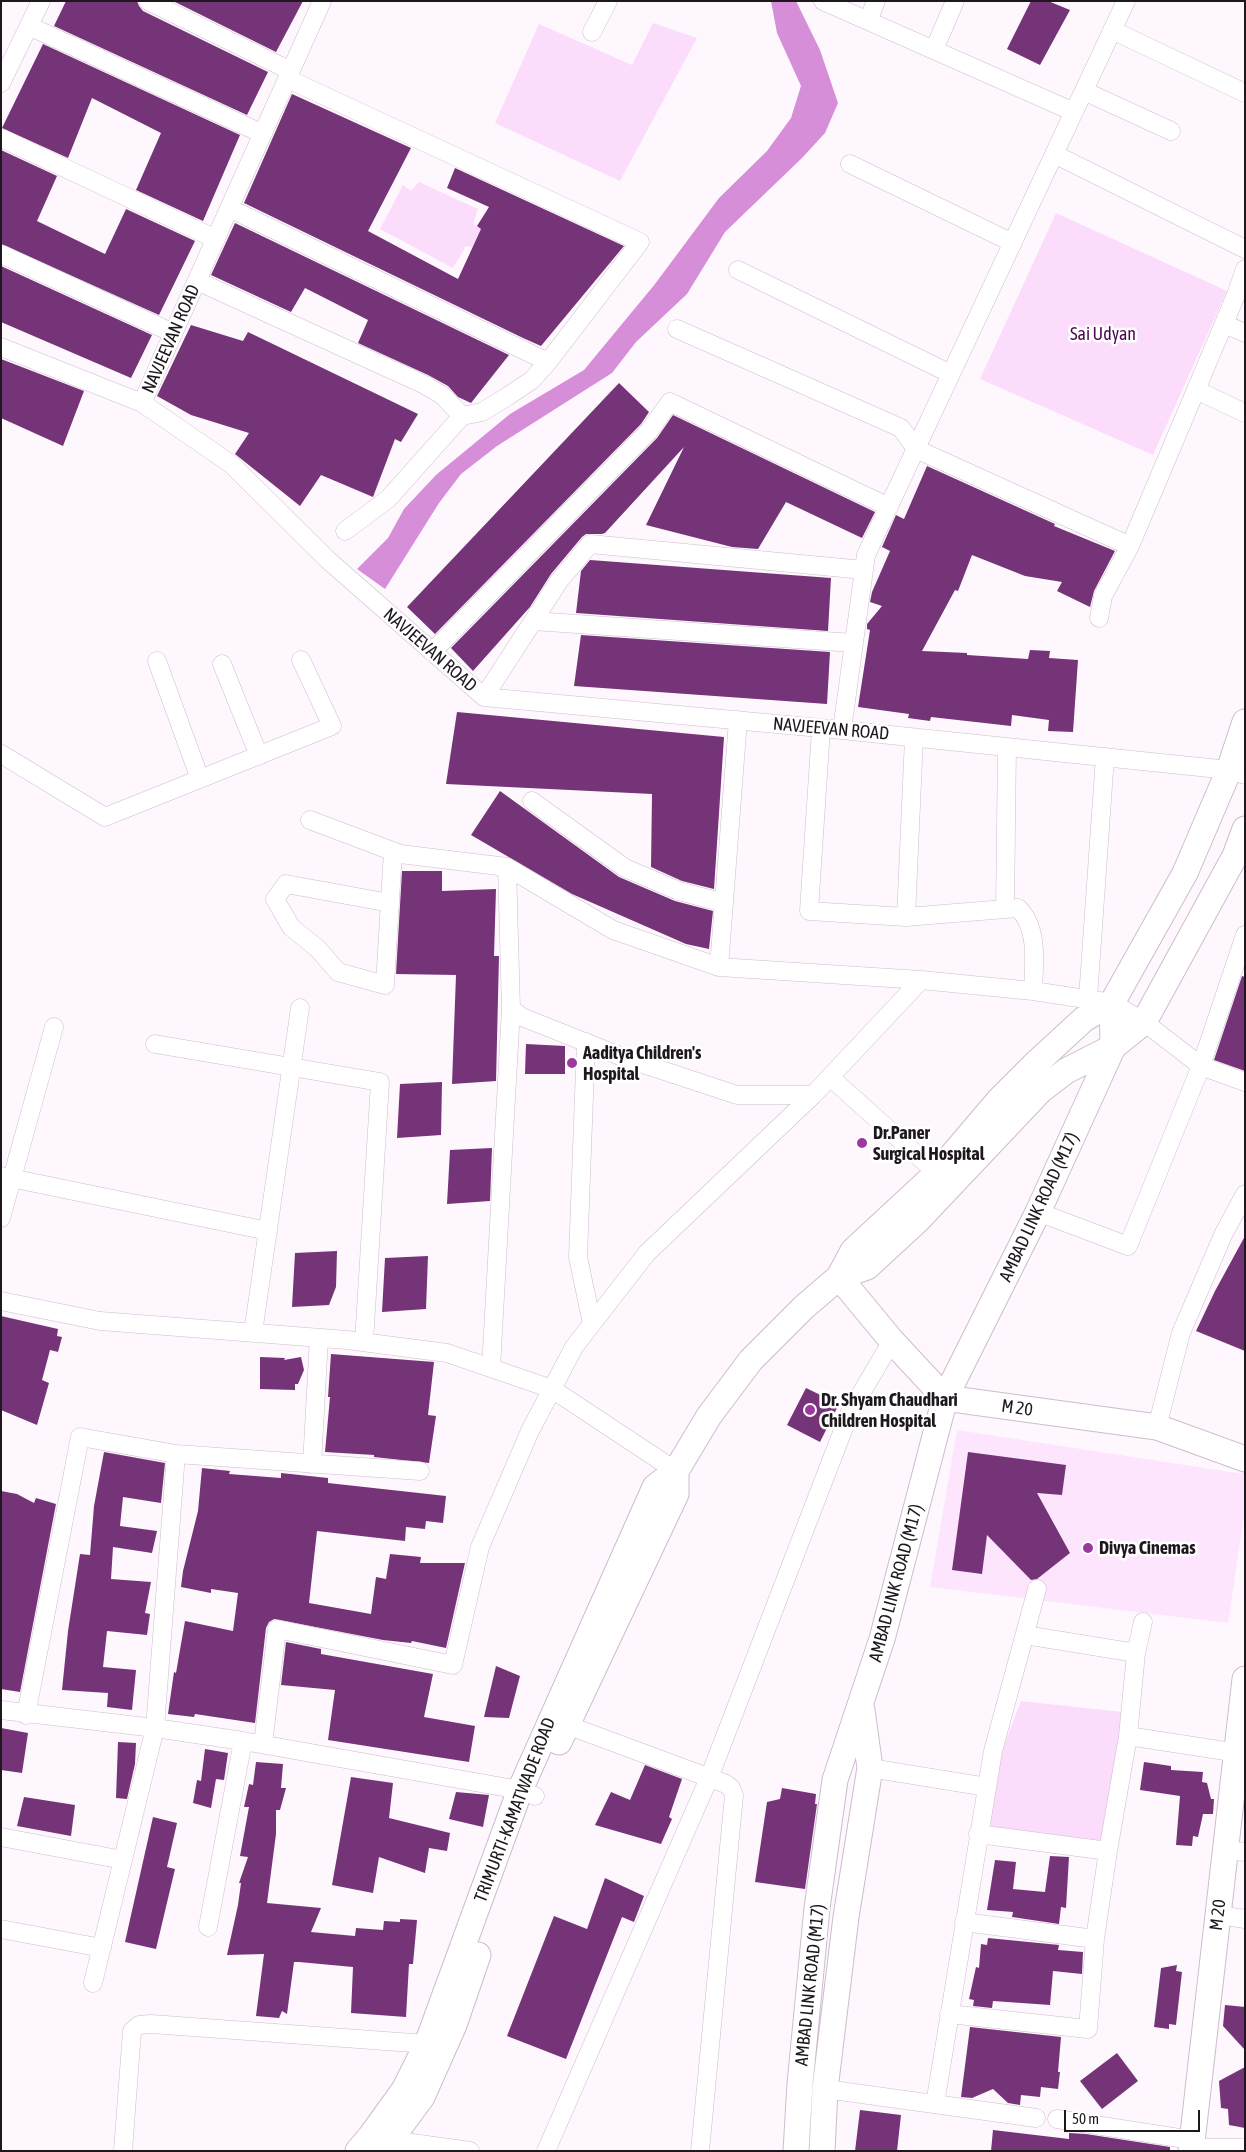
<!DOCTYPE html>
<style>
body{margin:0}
#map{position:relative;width:1246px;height:2152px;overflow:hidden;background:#fef7fe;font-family:"Asap Condensed",sans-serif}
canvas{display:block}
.frame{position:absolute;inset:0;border:2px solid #1e181e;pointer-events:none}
.scale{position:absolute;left:1064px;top:2110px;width:136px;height:22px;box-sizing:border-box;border:2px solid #1e181e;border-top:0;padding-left:6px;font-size:15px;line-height:18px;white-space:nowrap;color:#1e181e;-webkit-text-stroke:4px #fff;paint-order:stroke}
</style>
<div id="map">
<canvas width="1246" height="2152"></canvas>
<div class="frame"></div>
<div class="scale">50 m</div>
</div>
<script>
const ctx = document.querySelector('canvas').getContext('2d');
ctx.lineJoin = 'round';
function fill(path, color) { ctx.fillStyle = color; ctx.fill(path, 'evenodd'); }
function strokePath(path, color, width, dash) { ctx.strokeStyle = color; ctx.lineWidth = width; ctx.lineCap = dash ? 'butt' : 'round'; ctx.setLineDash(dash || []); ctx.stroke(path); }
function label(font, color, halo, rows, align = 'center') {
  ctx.font = font + ' "Asap Condensed",sans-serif'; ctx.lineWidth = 5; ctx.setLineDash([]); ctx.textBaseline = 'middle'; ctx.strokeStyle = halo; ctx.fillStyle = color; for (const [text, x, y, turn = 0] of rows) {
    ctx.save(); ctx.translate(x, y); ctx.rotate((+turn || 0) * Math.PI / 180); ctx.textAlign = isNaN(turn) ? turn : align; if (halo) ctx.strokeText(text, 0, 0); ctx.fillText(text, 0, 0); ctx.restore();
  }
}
fill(new Path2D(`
 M957,1430l287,44 1,35 -17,114 -298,-36z`), '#fee5fe');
fill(new Path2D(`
 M653,23l44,15 -77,143 -125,-58 44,-99 93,41z
 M419,182l59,27 -5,15 12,7 -7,17 -12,-2 -13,22 -73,-39 23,-44 8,6z
 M1056,213l171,78 -74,164 -173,-76z
 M1021,1701l102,11 -17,133 -119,-17 8,-59z`), '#fbddfb');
fill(new Path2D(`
 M771,1h25l24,49 18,53 -13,30 -23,25 -77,74 -38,62 -51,48 -24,31 -115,73 -36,28 -22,29 -54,86 -28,-20 31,-31 16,-29 32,-34 74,-61 74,-44 71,-86 64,-86 48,-47 24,-33 10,-32 -24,-53z`), '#d68ed8');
fill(new Path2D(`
 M66,1h71l2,5 4,5 125,61 -21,43 -193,-89z
 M173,1h130l-27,51z
 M1031,1h17l22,9 -30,55 -33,-16z
 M43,44l197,91 -37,86 -67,-31 25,-57 -69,-35 -24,60 -66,-30z
 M292,94l119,54 -43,83 90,48 23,-50 -4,-3 12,-19 -42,-19 8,-20 169,78 -83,100 -18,-8 -279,-135z
 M1,150l56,26 -20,45 68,33 21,-45 69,32 -36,74 -158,-71z
 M235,223l274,132 -38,48 -13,-6 -10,-11 -20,-11 -70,-32 10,-23 -63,-32 -14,24 -80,-37z
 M1,266l151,69 -21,43 -130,-56z
 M191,325l52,16 5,-9 170,82 -17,28 -6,-3 -22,58 -52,-22 -21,31 -65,-52 14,-21 -58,-18 -34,-19z
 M1,359l83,32 -21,55 -62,-28z
 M619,383l30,29 -8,12 -206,210 -28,-27z
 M673,415l202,97 -13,26 -76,-36 -28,47 -26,-2 -86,-22 38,-78 -79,86 -3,1h-16l-4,3 -31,37 -21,33 -57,64 -22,-23 206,-210z
 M927,466l128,58 -1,2 61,25 -21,40 -4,16 -33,-16 5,-9 -37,-6 -53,-21 -14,36 -3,-1 -33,61 45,2v2l61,4 2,-9 20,1 -1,7 29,2 -5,72 -25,-1 1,-11 -37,-5 -1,11 -80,-9 -1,4 -22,-3 1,-4 -51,-7 12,-77 -3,-1v-5l15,-18 -12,-4 2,-10 18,-41 -8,-4 14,-32 8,4z
 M590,560l241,18 -3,53 -252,-18 5,-42z
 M581,635l249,17 -3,52 -253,-18z
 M457,712l267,25 -10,152 -32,-8 -31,-14 1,-73 -206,-10z
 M500,791l119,86 56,24 38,10 -4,38 -23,-5 -114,-50 -101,-59z
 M402,871h40v20l54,-2 -2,67h5l-3,125 -44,3 4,-109 -60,-1z
 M1242,976l3,1v94l-31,-11z
 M526,1044l39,2v28h-40z
 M442,1082l-1,53 -44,3 3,-54z
 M492,1148l-2,53 -43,3 3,-54z
 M1245,1236v115l-49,-20 19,-40z
 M337,1251l-1,36 -7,18 -37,2 3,-54z
 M428,1256l-2,53 -44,3 3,-54z
 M1,1316l57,13 -1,7 5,1 -4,15 -8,-2 -8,30 7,3 -12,42 -36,-15z
 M331,1354l103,8 -6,53 8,1 -7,47 -55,-6v-2l-49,-3 5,-55h-2z
 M260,1357l25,1 -1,2 17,-3 3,13 -6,14h-3v6l-35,-1z
 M806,1388l33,16 -19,38 -33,-17z
 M104,1452l61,11 -4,40 -38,-6 -3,29 37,5 -5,22 -39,-6 -2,32 40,3 -6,31 5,1 -3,21 -40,-4 -4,36 33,3 -4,40 -25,-3 1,-14 -46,-3 6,-59 12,-77 10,1 4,-49z
 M968,1452l98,13 -4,30 -25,-2 33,60 -33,26 -6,1 -44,-45 -5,39 -30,-4z
 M202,1468l28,3 -1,3 52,4v-5l47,5v5l118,13 -3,27 -17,-2 -1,8 -19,-2 -1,14 -88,-10 -8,72 62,11 5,-37 10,2 4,-25 31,3 -1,6h45l-19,85 -34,-7 -1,2 -28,-3 -109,-21 -5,3 -3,6 -11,95 -60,-9 -1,3 -26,-3 6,-42 2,1 9,-52 48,10 5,-38 -27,-4v4l-30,-6 2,-16 15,-60z
 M1,1491l16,3 17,9 2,-5 20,6 -36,188 -19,-3z
 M286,1642l35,7v5l112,20 -9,43 51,9 -6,36 -141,-22 7,-50 -54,-5z
 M496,1666l24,10 -11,42 -25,-1z
 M1,1728l27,5 -6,40 -21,-3z
 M118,1742l18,1 -1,21 -8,35 -11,-1z
 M205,1749l23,4 -4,27 -8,-1 -5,29 -18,-5 4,-23 4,1z
 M256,1762l27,2 -2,24h5l-6,22h-4v24l-9,69 54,5 -10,24 44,4 1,-8 27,2 1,-9 16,1v-3l17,1 -4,44h-4l-3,53 -55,-4 2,-46 -54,-5h-5l-7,52 -5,-3 -3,7 -23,-2 8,-62 -37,1 11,-50 3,-22h-2l9,-26 -8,-1 9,-49h-5l5,-23 4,1z
 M1144,1762l27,4v4l32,2 -1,10 5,1 4,16h3l-1,15h-10l-5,23 -5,-1 -1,10 -16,-1 4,-49 -40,-6z
 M645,1765l37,14 -13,38 3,2 -11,25 -66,-19 16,-33 19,8z
 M351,1777l42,6 -4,35 61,15 -3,18 -18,-3 -4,25 -46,-16 -6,36 -41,-8z
 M782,1788l34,6 -1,10h2l-12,85 -50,-7 12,-80 13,-3z
 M456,1792l33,3 -6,32 -34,-8z
 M24,1797l51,8 -4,31 -54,-10z
 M153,1817l24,6 -10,44 8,2 -19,80 -31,-7z
 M1050,1856l19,1 -3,51 -5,-1 -2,17 -47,-7 1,-5 -26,-2 8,-50 21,2 -3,27 32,3z
 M605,1878l39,18 -10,26 -12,-5 -56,142 -59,-23 47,-120 33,13z
 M988,1938l71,7 -1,5 25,2 -1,22 -29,-3 -3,34 -57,-4 -1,7 -19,-2 1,-6 -5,-1 7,-32 3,1 2,-24 6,1z
 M1177,1965l-1,6 6,1 -6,53 -7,-1v5l-15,-2 7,-59z
 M1225,2005l20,2v43l-22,-24z
 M970,2027l91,10 -3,35h2l-2,17 -17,-2 -1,10 -19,-2 -1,10 -12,-2 -15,-14 -21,9 -11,-1z
 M1117,2053l21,28 -36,28 -22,-28z
 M1245,2067v61l-16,-3 -1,-16 -7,-1 -2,-27z
 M860,2110l41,5 -4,36h-42z
 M993,2130l76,9v-6l17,1 84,13v4h-179z`), '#753478');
const street = new Path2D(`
 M148,1l143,70
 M322,1l-180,402 89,61 97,96 156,137 358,33 387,40 16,5
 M823,1l251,111
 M868,21l8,-20
 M29,26l234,108
 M1112,30l133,63
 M592,32l16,-31
 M934,50l21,-49
 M1,83l40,-82
 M1084,91l87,40
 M1,138l215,101
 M1054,154l191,95
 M850,164l163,79
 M229,208l319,154 92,-120 -352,-163
 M1,254l172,79
 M738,270l213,104
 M197,281l226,103 19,11 20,21 -74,83 -43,32
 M1224,324l21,9
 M677,329l224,99 15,21 214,97 106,-251 9,-26
 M1,347l141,56
 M1196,390l49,23
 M462,416l20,-4 26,-16 24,-16 16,-18
 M1099,618l4,-22 27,-50
 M533,621l321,22
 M432,652l217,-221 21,-29 219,105
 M157,661l43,118
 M222,664l37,92
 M484,697l75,-116 31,-37 274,26
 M821,729l-12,182 97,6 99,-8 2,-162
 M842,730l24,-175 260,-554
 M1,754l104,63 227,-91 -31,-66
 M532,801l93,67 54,23 45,12
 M310,820l90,34 107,13 4,142 11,8 103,41 112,37h76
 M507,867l106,63 106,37
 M390,903l-104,-19 -11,15 16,28 27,22 20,23 47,13 8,-134
 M1005,909l13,-1c21,20 16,56 15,83
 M906,917l8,-179
 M921,980l112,11 79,12 32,19 57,44 44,16
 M1088,998l17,-241
 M586,1042l-8,215 14,67
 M155,1044l225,38 -16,260
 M830,1077l116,104
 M1,1176l267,55
 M1038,1212l90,34 73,-180 44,-131
 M1,1218l53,-191
 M1,1301l99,20 247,19 100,13 105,36 124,82
 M253,1333l47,-325
 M491,1368l20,-359
 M1157,1427l24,-94 42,-98 22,-41
 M312,1464l7,-126
 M1025,1635l111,18
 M1,1710l154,18 88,13 277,49 15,6
 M26,1715l54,-278 96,17 244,17
 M567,1725l159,59 5,4 3,7 -34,356
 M1128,1736l117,18
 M263,1744l14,-115 176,36 27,-118 50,-116 44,-84 73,-94 166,-158 108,-115 -202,-13 19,-247
 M870,1768l117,19
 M978,1834l130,17
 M1,1837l122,23
 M1226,1850l19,2
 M1218,1915l27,4
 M964,1922l131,17
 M208,1927l35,-186
 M1,1929l101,19
 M93,1983l62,-255 21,-274
 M949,2014l139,15 7,-90 13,-88 20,-115 8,-83 7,-31
 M825,2089l211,29
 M935,2104l58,-353 44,-162
 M1057,2119l135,21
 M383,2139l87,12
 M1192,2148h53
 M123,2151l9,-120 7,-6 12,-1 276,20
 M546,2151l163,-373 141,-366 42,-71`);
const secondary = new Path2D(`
 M839,1277l28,-10 52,-48 122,-129 25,-19 47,-24 31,-25 91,-166 10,-27
 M839,1277l53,64 53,57 212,29 88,32
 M559,1742l117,-248v-23
 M358,2151l12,-14 34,-47 23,-46 93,-254 135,-303 21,-16 33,-55 42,-56 52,-52 36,-31 14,-26 84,-78 62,-73 35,-35 50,-46 28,-16
 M382,2151l40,-54 32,-72 24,-70
 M796,2151l4,-67 17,-176 18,-128 47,-141 63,-241 93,-186 75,-165 -1,-44 73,-130 44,-103 16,-48
 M822,2151l3,-62 21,-172 24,-149 -8,-58
 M1191,2151l54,-472`);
strokePath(street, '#cebcce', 19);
strokePath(secondary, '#cebcce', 27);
strokePath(street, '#fff', 18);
strokePath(secondary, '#fff', 25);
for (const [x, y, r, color] of [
 [572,1063,6,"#9b399f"],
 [862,1143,6,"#9b399f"],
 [810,1410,6,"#9b399f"],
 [1088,1548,6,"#9b399f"]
]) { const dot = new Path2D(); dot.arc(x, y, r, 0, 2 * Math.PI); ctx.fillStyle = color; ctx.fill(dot); strokePath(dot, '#fff', 2); }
label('18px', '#4a074e', '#fff', [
 ["Sai Udyan",1103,334]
]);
label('18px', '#1e181e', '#fff', [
 ["NAVJEEVAN ROAD",171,339,-66],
 ["NAVJEEVAN ROAD",430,650,41],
 ["NAVJEEVAN ROAD",831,729,5],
 ["AMBAD LINK ROAD (M17)",1039,1207,-65],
 ["M 20",1017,1408,8],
 ["AMBAD LINK ROAD (M17)",896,1583,-75],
 ["TRIMURTI-KAMATWADE ROAD",515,1810,-69],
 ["M 20",1218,1915,-83],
 ["AMBAD LINK ROAD (M17)",810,1985,-84]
]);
label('bold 18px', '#1e181e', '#fff', [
 ["Aaditya Children's",583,1053],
 ["Hospital",583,1074],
 ["Dr.Paner",873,1133],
 ["Surgical Hospital",873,1154],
 ["Dr. Shyam Chaudhari",821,1400],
 ["Children Hospital",821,1421],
 ["Divya Cinemas",1099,1548]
], 'left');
</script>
